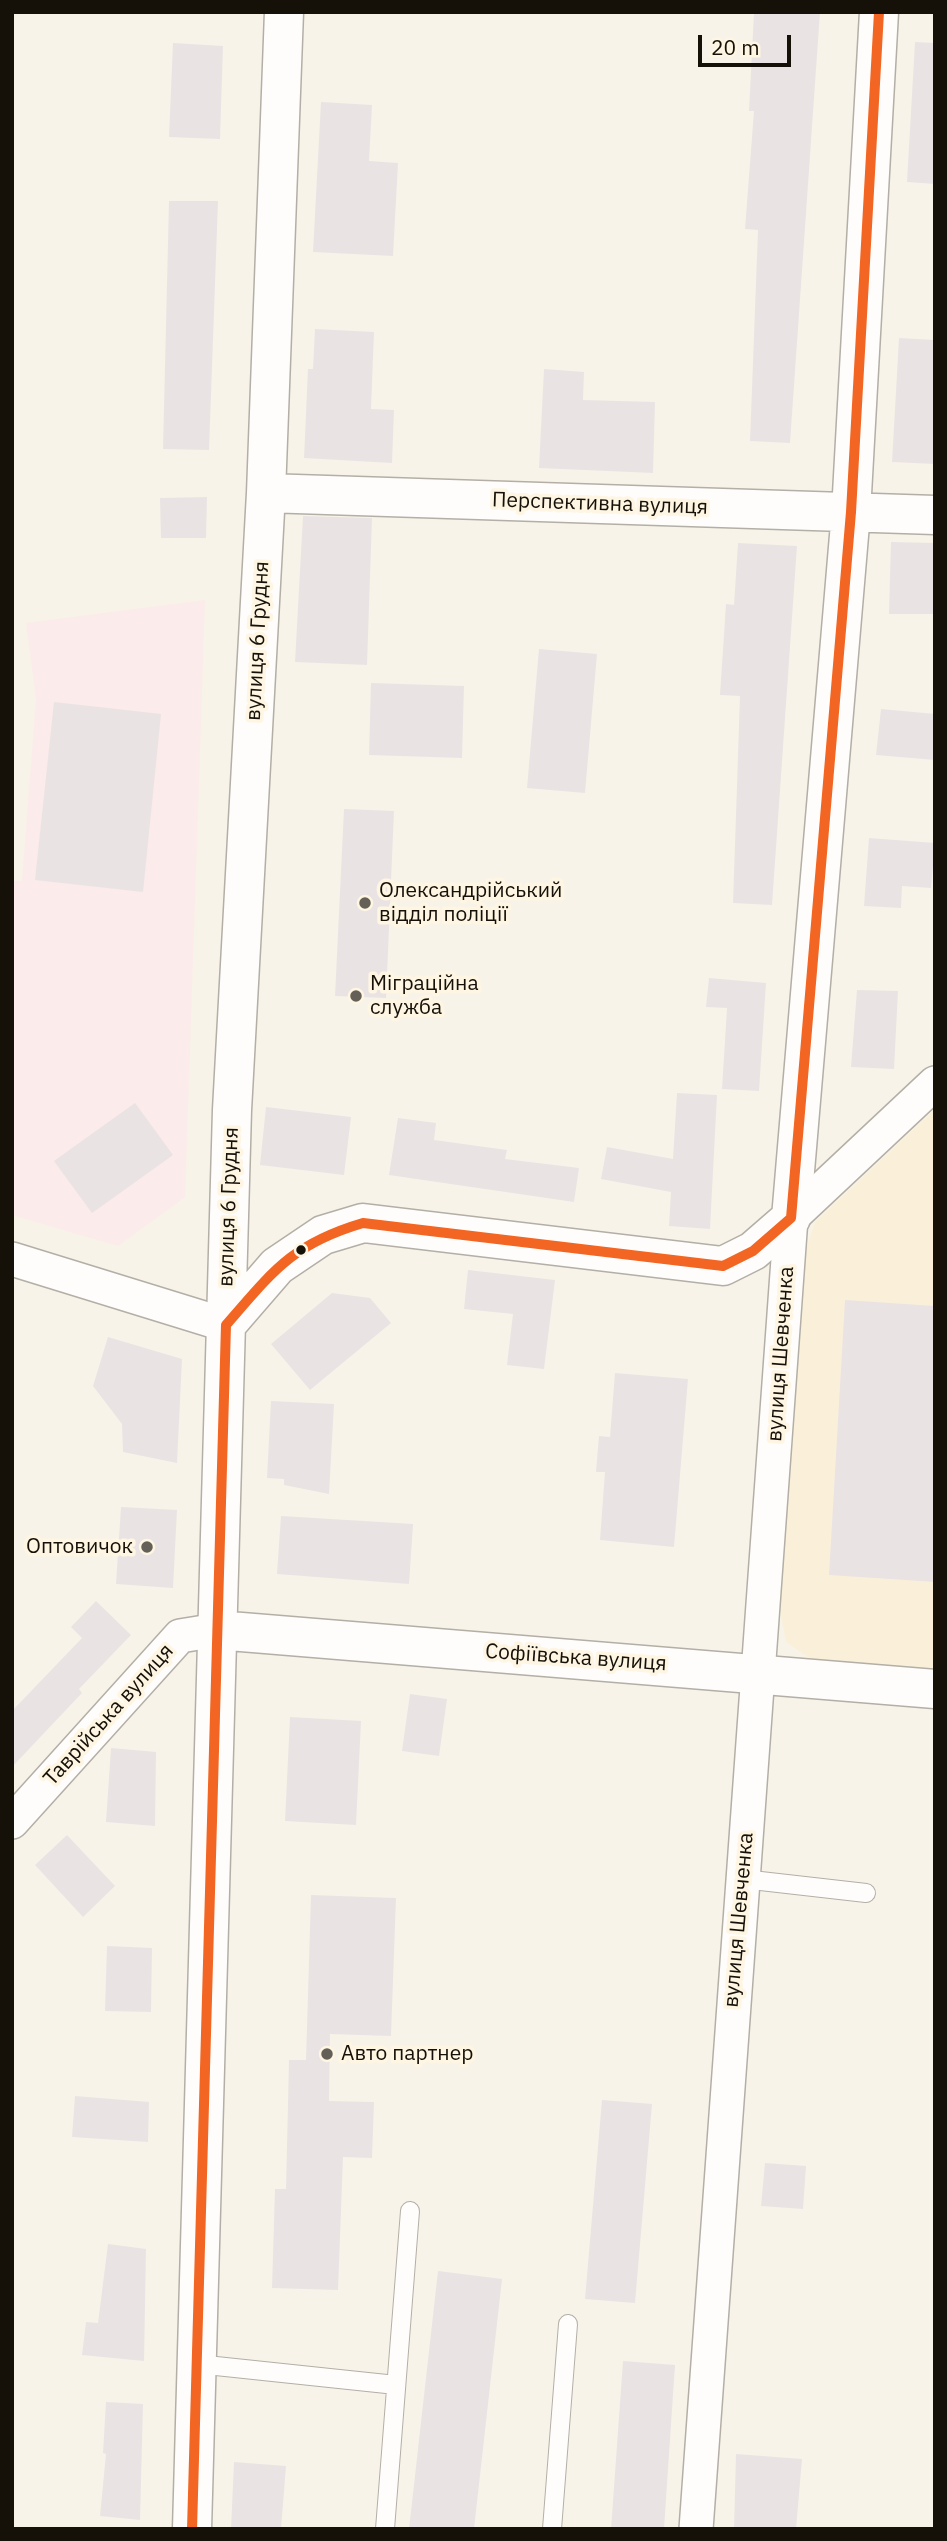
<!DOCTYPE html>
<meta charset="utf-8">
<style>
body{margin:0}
#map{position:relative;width:947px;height:2541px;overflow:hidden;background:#f8f3e8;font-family:"IBM Plex Sans",sans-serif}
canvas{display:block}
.frame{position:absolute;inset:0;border:14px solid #151109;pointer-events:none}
.scale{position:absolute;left:698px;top:35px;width:93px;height:32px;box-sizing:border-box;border:4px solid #151109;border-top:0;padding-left:9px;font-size:21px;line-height:24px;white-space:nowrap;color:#151109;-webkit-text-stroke:5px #fef5e2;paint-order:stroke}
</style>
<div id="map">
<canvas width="947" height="2541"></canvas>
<div class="frame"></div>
<div class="scale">20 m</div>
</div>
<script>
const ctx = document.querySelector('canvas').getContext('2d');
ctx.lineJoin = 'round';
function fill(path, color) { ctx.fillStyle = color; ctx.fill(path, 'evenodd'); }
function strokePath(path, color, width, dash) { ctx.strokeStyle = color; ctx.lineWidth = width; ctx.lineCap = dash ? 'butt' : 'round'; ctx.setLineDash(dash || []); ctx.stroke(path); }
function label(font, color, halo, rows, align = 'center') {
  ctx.font = font + ' "IBM Plex Sans",sans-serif'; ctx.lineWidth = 7; ctx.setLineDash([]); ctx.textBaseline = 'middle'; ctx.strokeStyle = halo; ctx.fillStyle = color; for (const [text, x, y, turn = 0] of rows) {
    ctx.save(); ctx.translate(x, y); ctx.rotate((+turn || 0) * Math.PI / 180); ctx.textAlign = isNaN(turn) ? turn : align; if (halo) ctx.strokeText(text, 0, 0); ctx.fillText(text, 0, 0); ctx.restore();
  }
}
fill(new Path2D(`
 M935,1109v565l-119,-11 -30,-21 -6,-31 22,-349 13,-40z`), '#faf0da');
fill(new Path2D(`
 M205,600l-20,597 -67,49 -106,-31v-334h10l14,-182 -10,-76z`), '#fbebea');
fill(new Path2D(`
 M754,12h66l-30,431 -40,-2 8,-211 -13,-1 9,-118h-5z
 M915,42l20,1v141l-28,-2z
 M173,43l50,3 -3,93 -51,-2z
 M321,102l51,3 -3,56 29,2 -5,93 -80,-4z
 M169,201h49l-9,249 -46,-1z
 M315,329l59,3 -3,77 23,1 -2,53 -88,-5 4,-89h5z
 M899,338l36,2v124l-43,-2z
 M544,369l40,3 -1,28 72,2 -2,71 -114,-5z
 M207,497l-1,41h-45l-1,-40z
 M303,516l69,2 -5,147 -72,-3z
 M891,542l44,1v71h-46z
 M738,543l59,3 -25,359 -39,-2 7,-207 -20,-1 6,-91 8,1z
 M539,649l58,5 -12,139 -58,-5z
 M371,683l93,3 -2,72 -93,-3z
 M54,702l107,12 -18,178 -108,-12z
 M881,709l54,5v46l-59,-5z
 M344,809l50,2 -8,187 -51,-2z
 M869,838l66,5 -4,45 -29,-2 -1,22 -37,-2z
 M709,978l57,5 -7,108 -37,-2 5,-81 -21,-1z
 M857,990l41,1 -4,78 -43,-2z
 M677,1093l40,2 -7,134 -41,-3 2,-34 -70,-13 6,-32 66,12z
 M135,1103l38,52 -81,58 -38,-52z
 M266,1107l85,10 -7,58 -84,-10z
 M398,1118l38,5 -2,17 73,10 -2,9 74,9 -5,34 -185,-27z
 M468,1270l87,10 -11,89 -37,-4 6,-51 -49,-5z
 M332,1293l38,5 21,25 -81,67 -39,-46z
 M845,1300l90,6v276l-106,-7z
 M108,1337l74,22 -5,104 -54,-11 -1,-28 -29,-38z
 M615,1373l73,6 -14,168 -74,-7 5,-68h-9l3,-36 11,1z
 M271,1401l63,3 -5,90 -45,-9v-6l-17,-1z
 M121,1507l56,3 -4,78 -57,-4z
 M281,1516l132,8 -4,60 -132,-10z
 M96,1601l35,34 -52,54 3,4 -70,74v-56l70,-73 -11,-11z
 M410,1694l37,5 -8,57 -37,-5z
 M290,1717l71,4 -5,104 -71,-4z
 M111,1748l45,4 -1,74 -49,-4z
 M67,1835l48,51 -32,31 -48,-52z
 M311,1895l85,3 -5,138 -61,-2 -1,67 45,1 -2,56 -29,-1 -5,133 -66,-2 3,-99h11l3,-129h17z
 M107,1946l45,2 -1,64 -46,-1z
 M75,2096l74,6 -1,40 -76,-5z
 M602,2100l50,4 -17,199 -50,-4z
 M765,2163l41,3 -3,43 -42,-3z
 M108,2244l38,5 -2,112 -62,-6 4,-33 12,1z
 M438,2271l64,8 -28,250h-65z
 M623,2361l52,4 -11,164h-53z
 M106,2402l37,2 -3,116 -40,-4 6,-62 -3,-1z
 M736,2454l66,5 -6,70h-62z
 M234,2462l52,4 -5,63h-50z`), '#eae3e4');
const service = new Path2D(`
 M743,1879l123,14
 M197,2364l199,21
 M385,2529l25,-318
 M552,2529l16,-205`);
const minor = new Path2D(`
 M12,1259l214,66
 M12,1822l168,-186 37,-6
 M696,2529l95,-1311 144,-135`);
const tertiary = new Path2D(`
 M266,493l669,22
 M226,1325l51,-59 46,-31 40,-12 360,43 30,-15 38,-33 60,-706 28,-500
 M217,1630l718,59
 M192,2529l40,-1419 34,-617 18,-481`);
strokePath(service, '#b3afa6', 20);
strokePath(minor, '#b3afa6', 36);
strokePath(tertiary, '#b3afa6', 41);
strokePath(service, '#fefdfc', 18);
strokePath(minor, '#fefdfc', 33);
strokePath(tertiary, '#fefdfc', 38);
strokePath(new Path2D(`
 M192,2529l34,-1204c47,-54 66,-81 137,-102l360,43 30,-15 38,-33 60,-706 28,-500`), '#f26522', 10);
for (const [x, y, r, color] of [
 [365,903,7,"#646057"],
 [356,996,7,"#646057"],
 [301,1250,6,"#151109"],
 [147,1547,7,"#646057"],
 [327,2054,7,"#646057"]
]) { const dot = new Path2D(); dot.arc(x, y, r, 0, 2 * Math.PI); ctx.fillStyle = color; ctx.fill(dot); strokePath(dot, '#fef5e2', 2.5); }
label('21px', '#151109', '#fef5e2', [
 ["Перспективна вулиця",600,504,2],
 ["вулиця 6 Грудня",258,641,-87],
 ["вулиця 6 Грудня",229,1207,-88],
 ["вулиця Шевченка",781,1354,-86],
 ["Софіївська вулиця",576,1658,4],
 ["Таврійська вулиця",109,1715,-48],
 ["вулиця Шевченка",739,1920,-85]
]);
label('21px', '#151109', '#fef5e2', [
 ["Олександрійський",379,891],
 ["відділ поліції",379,915],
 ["Міграційна",370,984],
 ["служба",370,1008],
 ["Оптовичок",133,1547,"right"],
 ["Авто партнер",341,2054]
], 'left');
</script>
